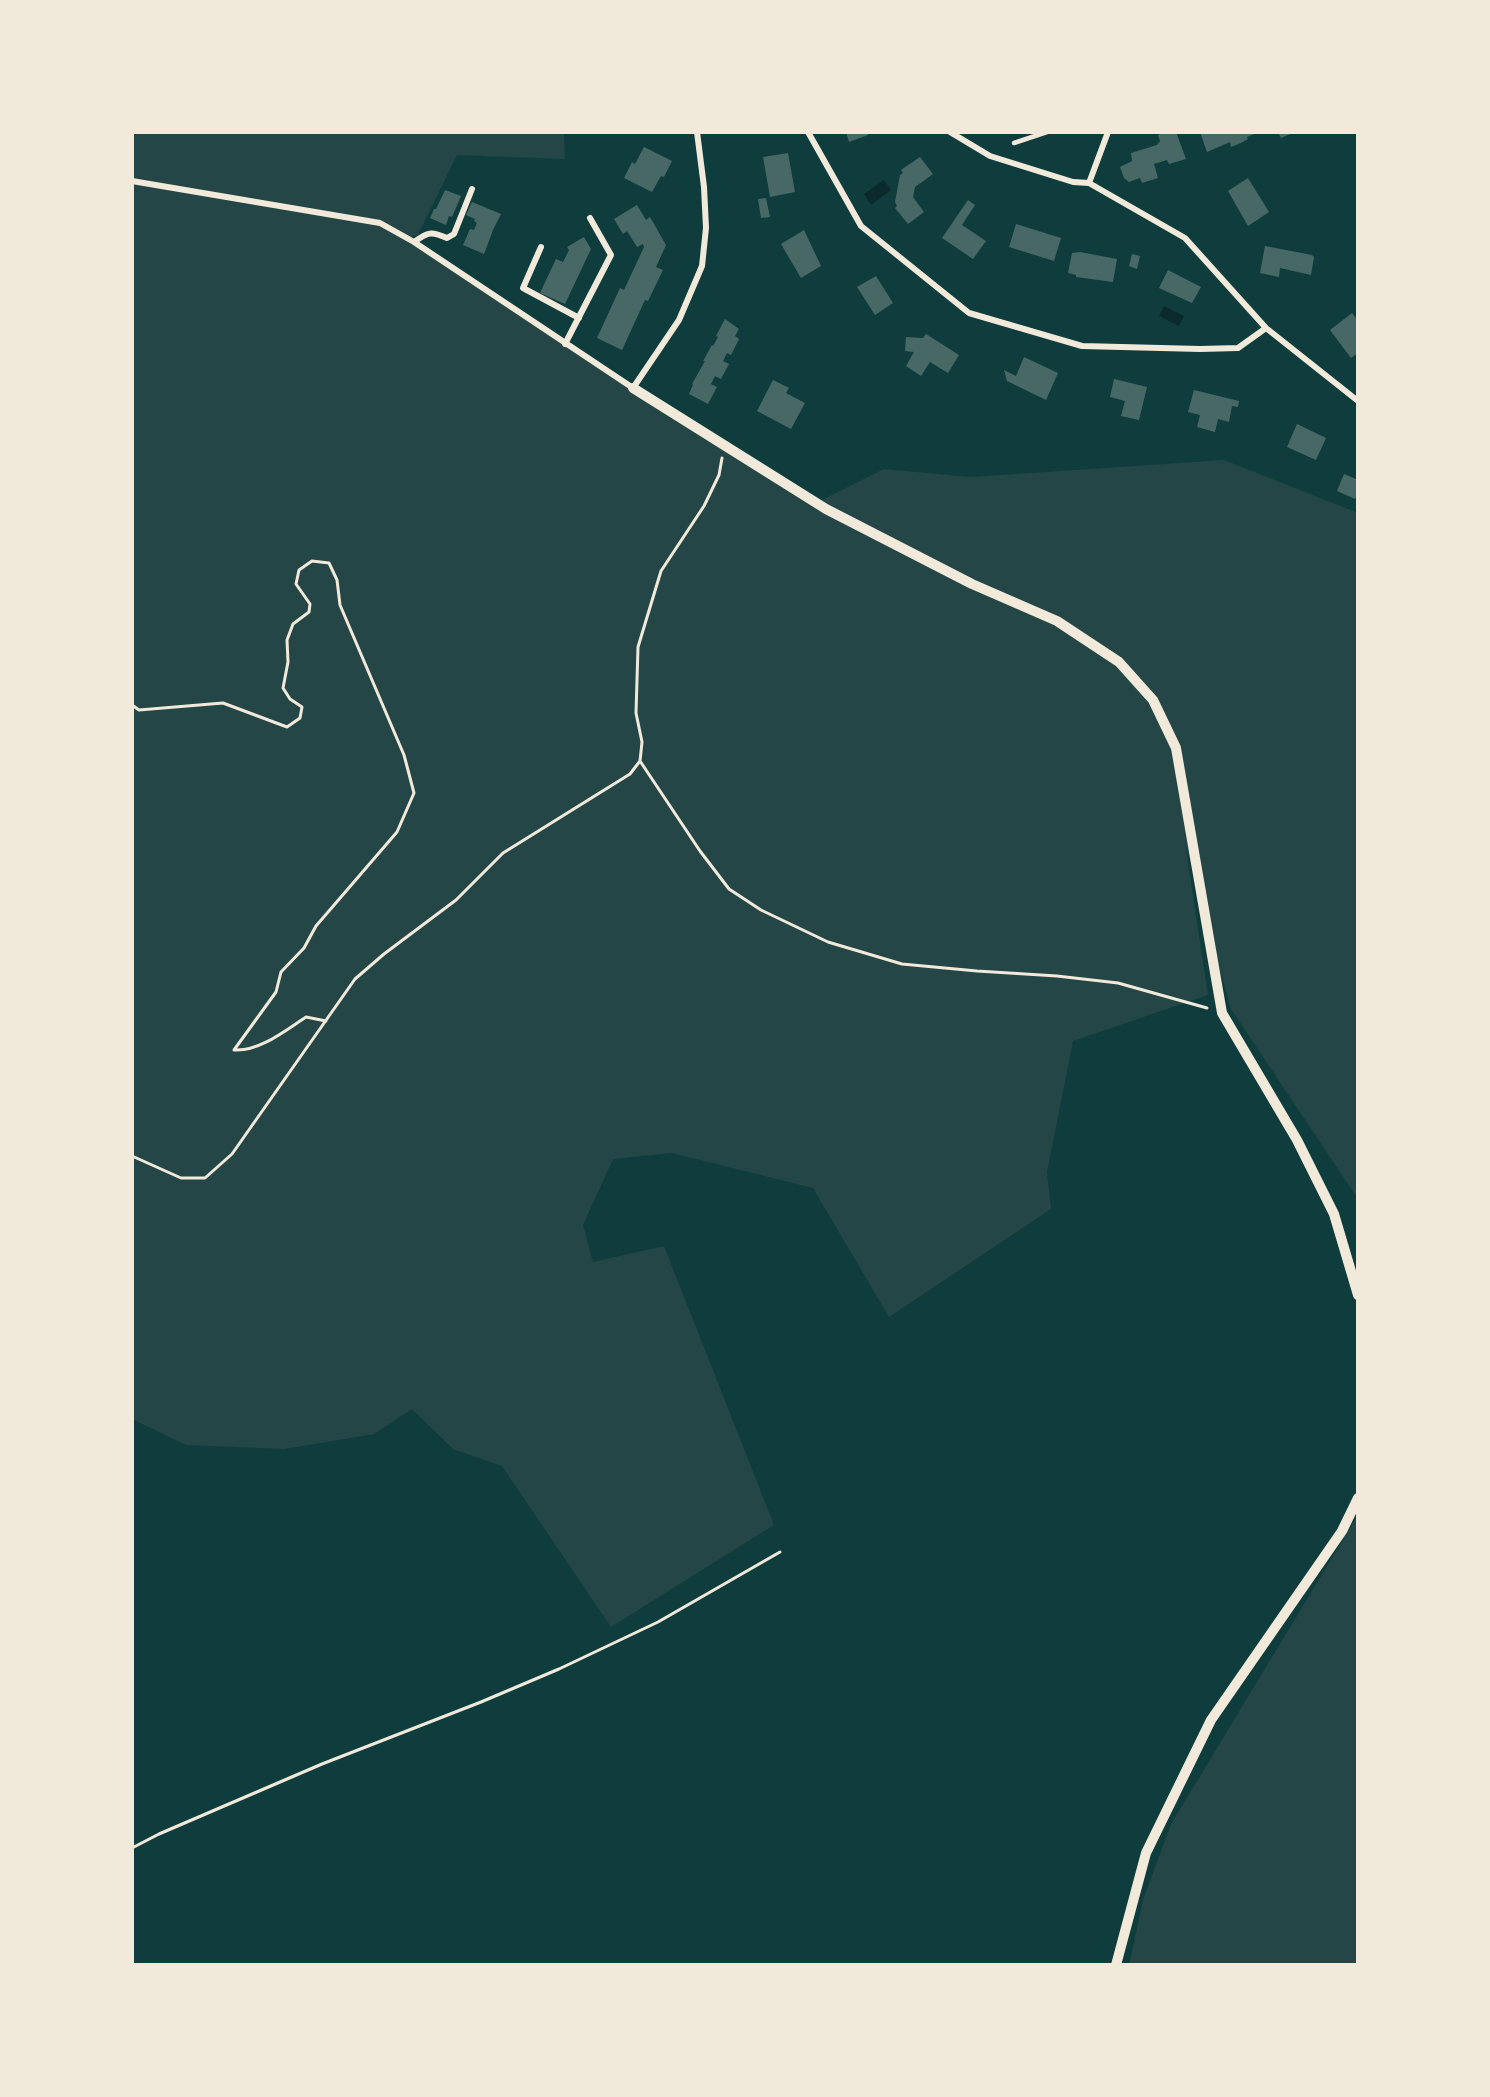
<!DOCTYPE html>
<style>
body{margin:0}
#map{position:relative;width:1490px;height:2097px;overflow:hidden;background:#0f3d3e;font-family:"Exo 2",sans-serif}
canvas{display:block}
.frame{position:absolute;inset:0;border:134px solid #f1e9da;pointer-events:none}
</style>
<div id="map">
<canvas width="1490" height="2097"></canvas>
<div class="frame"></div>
</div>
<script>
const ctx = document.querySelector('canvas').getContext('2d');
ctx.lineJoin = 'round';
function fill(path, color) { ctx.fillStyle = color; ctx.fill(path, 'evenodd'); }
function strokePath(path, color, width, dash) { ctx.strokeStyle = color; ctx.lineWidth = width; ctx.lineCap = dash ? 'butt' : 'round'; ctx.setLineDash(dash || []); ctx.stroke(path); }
fill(new Path2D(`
 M132,132h432l1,27 -108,-4 -39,80 -11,4 407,265 70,-35 87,8 253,-17 134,53v686l-127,-190 -46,-166 23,152 -135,46 -26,131 4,37 -162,108 -76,-129 -141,-35 -59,6 -30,66 10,37 71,-16 110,279 -163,102 -109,-161 -49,-17 -41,-40 -38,25 -90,15 -98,-4 -54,-26z
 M1358,1515v450h-229l14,-65 28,-76z`), '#244646');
fill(new Path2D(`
 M884,180l7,10 -20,15 -7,-11z
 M1164,306l20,10 -5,10 -20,-10z`), '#0a2a2b');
fill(new Path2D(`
 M846,132h21l1,3 -19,7z
 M1165,132h11l10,27 -17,5 -2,-4 -13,4 4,14 -16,5 -2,-5 -11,4 -5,-4 -4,-11 12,-6 -1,-8 26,-8 3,-4 -2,-6z
 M1200,132h54v2l-7,3 1,2 -7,4 -10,4 -1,-5 -23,10z
 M1278,132h17l-14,6z
 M644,147l28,14 -8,16 -3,-1 -9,16 -28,-14 8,-16 3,2z
 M788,153l7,39 -25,5 -7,-40z
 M920,157l13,17 -18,13 -2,10 11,15 -16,12 -13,-16 2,-2 -2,-4 5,-27 3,-2 -2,-3z
 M1248,178l21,34 -21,14 -20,-35z
 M445,190l16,6 -9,21 -3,-1 -3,9 -16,-7 4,-9h2z
 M766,198l4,19 -9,1 -3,-19z
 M968,200l7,5 -13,20 24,16 -13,18 -31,-21z
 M472,202l29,12 -8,16 -9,24 -21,-9 7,-16 4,1 3,-7 -3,-2 1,-2 -9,-4z
 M637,205l9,15 4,-3 16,28 -10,22 7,3 -15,31 -3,-1 -23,50 -25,-12 23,-50 4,2 20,-43 -1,-3 -6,3 -10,-16 -4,3 -9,-15z
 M1016,224l45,14 -7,23 -45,-14z
 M804,230l17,36 -20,12 -20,-34z
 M584,237l7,12 -26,55 -25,-11 16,-34 7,3 6,-12 -2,-3z
 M1265,246l47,9 2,2 -3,18 -31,-7 -1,9 -19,-4z
 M1080,252l37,7 -4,23 -37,-5v-2l-8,-2 4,-20z
 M1132,254l8,2 -3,13 -8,-3z
 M1168,270l33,17 -9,16 -33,-15z
 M876,276l17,27 -18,12 -18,-28z
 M1352,313l6,8v32l-7,5 -21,-28z
 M725,319l14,10 -4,7 4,3 -8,16 -4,-2 -4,8 6,3 -8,15 -6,-3 -4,8 6,3 -9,17 -19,-10 4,-9 -1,-1 13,-23h-2l9,-16 1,1 5,-9 -2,-1z
 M926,334l33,21 -11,18 -18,-11 -9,14 -15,-10 8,-14 -9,-1 1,-14 17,1z
 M1024,357l34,16 -12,27 -39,-19 -3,-11 12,6z
 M1114,379l33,8 -8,33 -18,-4 4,-15 -15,-4z
 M773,380l16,8 -3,5 19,10 -14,26 -34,-18z
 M1194,390l45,11 -1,6 -6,-1 -3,16 -11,-3 -3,13 -18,-5 3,-12 -12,-3z
 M1297,424l29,14 -10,22 -29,-13z
 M1344,474l14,6v13l-3,6 -18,-8z`), '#486865');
strokePath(new Path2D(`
 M132,705l7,5 84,-7 64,24 13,-9 2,-11 -12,-8 -7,-11 5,-26 -1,-22 6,-16 16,-12 1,-8 -14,-20 3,-14 13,-9 17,2 8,17 3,25 64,150 10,38 -17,39 -81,94 -12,22 -23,24 -5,20 -42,58c25,2 52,-20 72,-33l20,4
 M640,761l60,90 29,38 32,21 67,32 74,22 75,7 80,5 61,7 89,25
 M132,1156l49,22h24l27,-24 123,-175 29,-25 72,-54 47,-47 127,-79 10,-13 2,-19 -6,-29 2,-66 23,-76 43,-65 15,-31 3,-17
 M132,1848l27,-14 163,-70 159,-62 78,-33 99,-47 122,-70`), '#f1e9da', 3);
strokePath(new Path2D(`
 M1014,143l33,-11`), '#f1e9da', 4.5);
strokePath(new Path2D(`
 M808,132l53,94 108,87 113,33 118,3 38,-1 28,-20
 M950,132l40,24 83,26 16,1 96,55 81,90 92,73
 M132,181l248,42 34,19 219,146 46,-68 23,-54 4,-38 -2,-41 -7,-55
 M1089,183l19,-51
 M414,242c14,-10 17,-11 33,-4l7,-4 18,-45
 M541,247l-18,41 56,30
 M565,344l46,-89 -21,-37`), '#f1e9da', 6);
strokePath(new Path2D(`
 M633,388l193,121 146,75 85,37 62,41 34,38 23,48 46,265 75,127 37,74 24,81
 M1116,1965l30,-112 65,-133 131,-189 16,-33`), '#f1e9da', 10);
</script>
